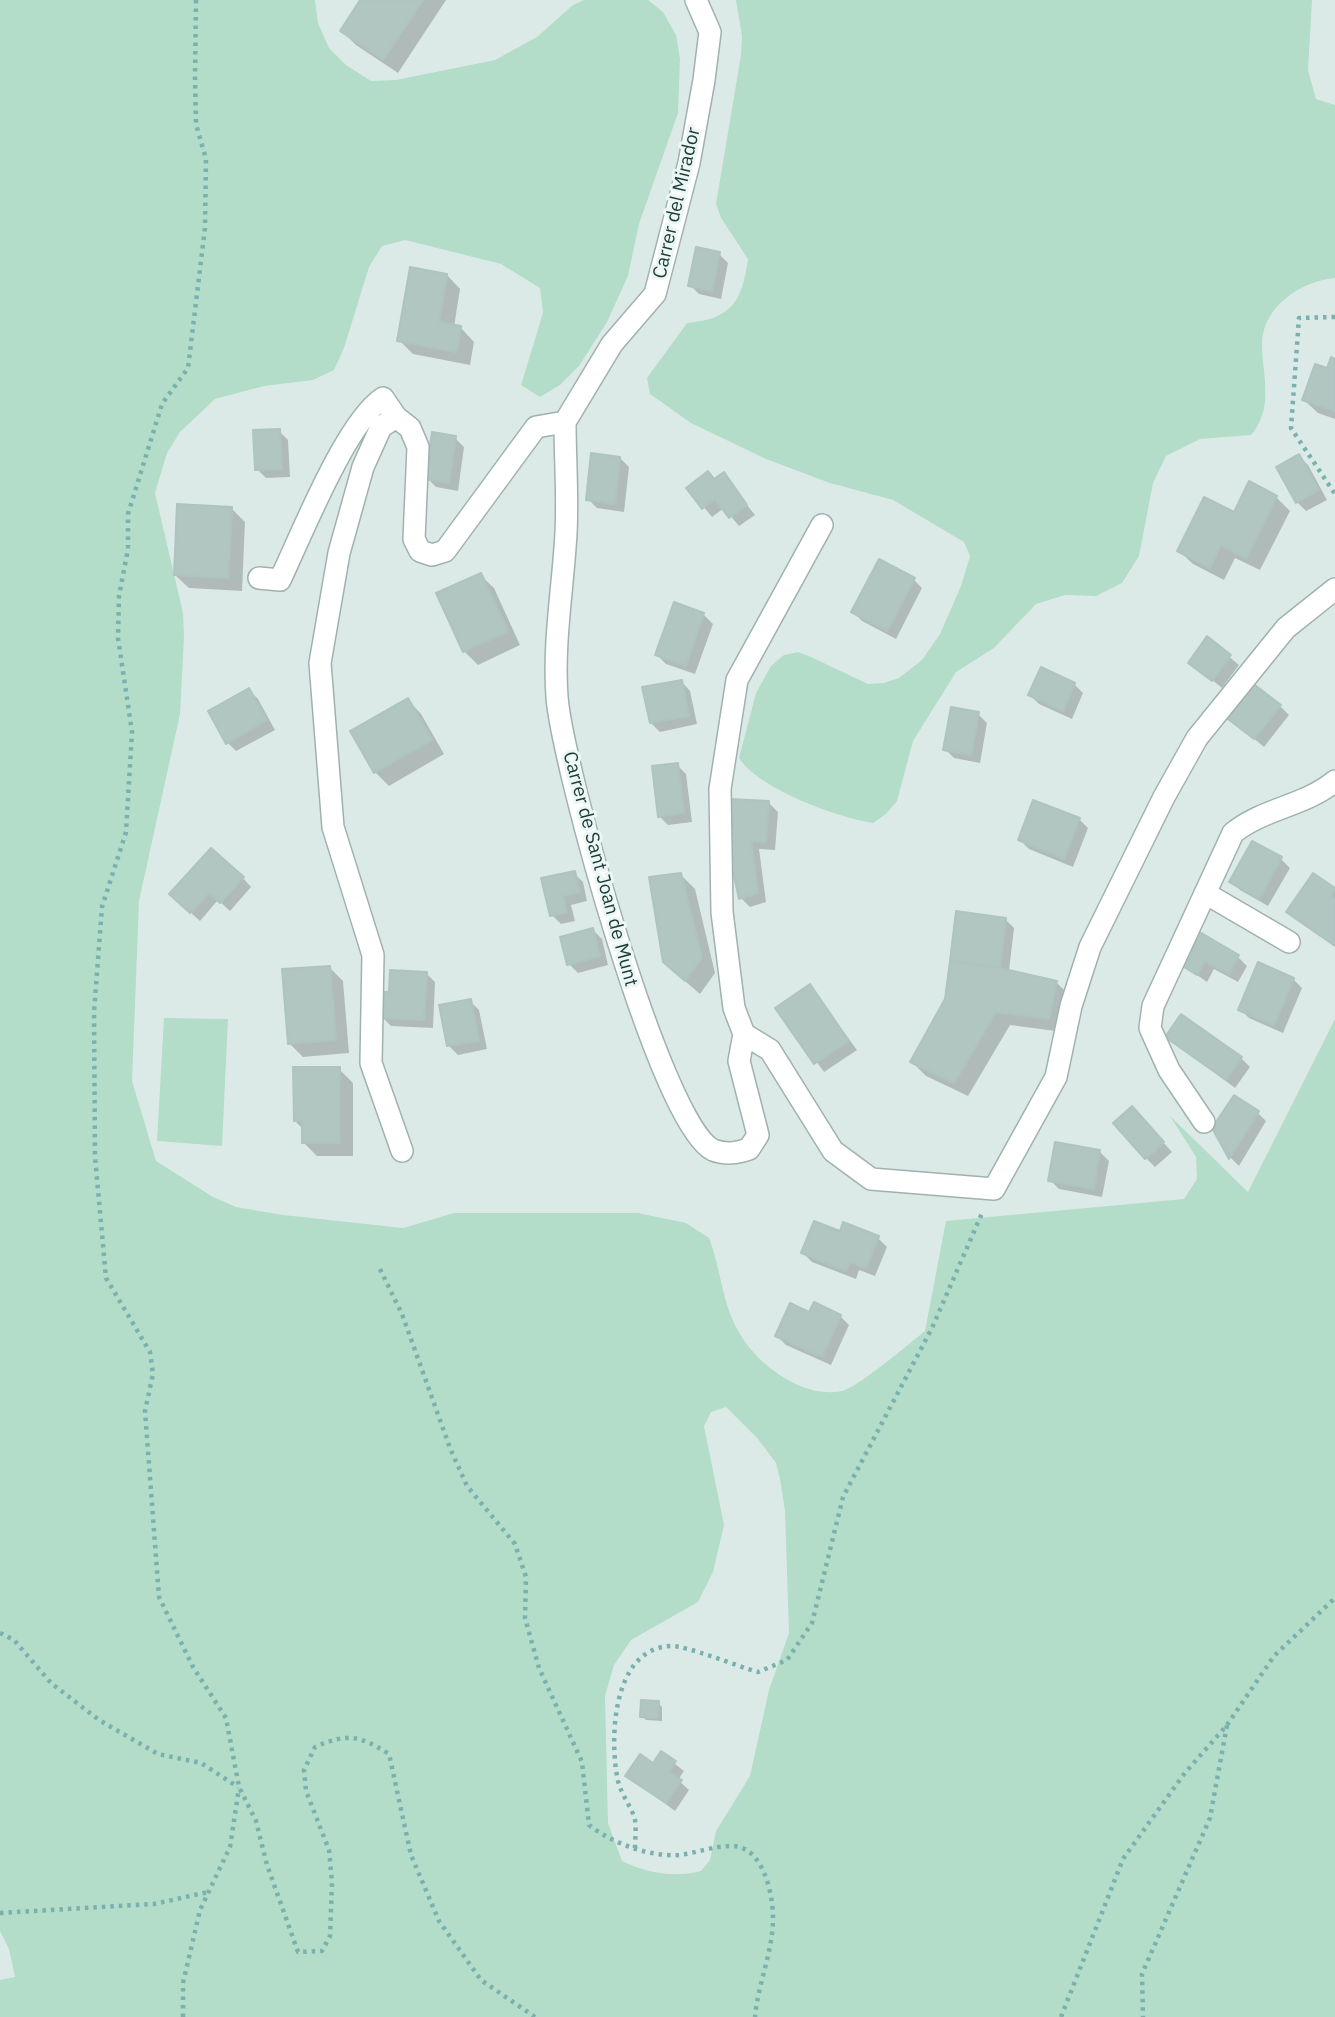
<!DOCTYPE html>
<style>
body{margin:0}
canvas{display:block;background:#dceae7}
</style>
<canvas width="1335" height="2017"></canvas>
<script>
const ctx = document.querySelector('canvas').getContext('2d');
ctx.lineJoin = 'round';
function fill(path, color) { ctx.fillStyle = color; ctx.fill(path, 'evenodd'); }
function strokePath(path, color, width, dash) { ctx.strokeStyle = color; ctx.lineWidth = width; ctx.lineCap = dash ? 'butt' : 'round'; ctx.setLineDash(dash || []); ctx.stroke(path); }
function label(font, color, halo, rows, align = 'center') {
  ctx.font = font + ' "IBM Plex Sans",sans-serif'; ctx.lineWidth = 6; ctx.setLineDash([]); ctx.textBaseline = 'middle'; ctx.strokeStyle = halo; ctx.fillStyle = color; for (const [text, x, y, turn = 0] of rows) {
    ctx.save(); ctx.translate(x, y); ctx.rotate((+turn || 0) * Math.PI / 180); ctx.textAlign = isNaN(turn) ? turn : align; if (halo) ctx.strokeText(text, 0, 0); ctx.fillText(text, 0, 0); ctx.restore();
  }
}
fill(new Path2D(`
 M0,0h315l3,23 11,25 17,17 25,16 25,-1 99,-20 42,-23 36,-32 11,-5h64l15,12 13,23 4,24 -2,54 -39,111 -11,52 -21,46 -28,44 -19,19 -20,12 -19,-12 22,-72 -3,-25 -39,-24 -96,-24 -23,6 -13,21 -25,81 -10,22 -21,10 -49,6 -49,13 -35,33 -13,21 -12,40 28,120 1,24 -4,77 -41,187 -7,180 24,80 57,36 23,10 47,8 120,13 51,-15h184l48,10 23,15c12,31 13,67 31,96 19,32 63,65 102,57 15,-3 68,-48 83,-60l21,-110 238,-22 13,-20 -1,-22 -26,-41 78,76 87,-173v998h-1335v-37l15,-3 -6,-28 -9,-18zM726,1407l32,32 18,24 4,16 5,32 4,122 -20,57 -19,86 -34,55 -6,29 -9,11c-27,7 -54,2 -79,-10l-14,-38 -3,-127 9,-31 17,-25 67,-38 15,-30 11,-47 -20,-99 7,-14z
 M736,0h576l-4,70 8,29 19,6v173c-35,3 -74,30 -73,68 1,33 12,62 -11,89l-51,4 -34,17 -13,27 -14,73 -17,27 -26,13 -31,-1 -29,9 -42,44 -38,24 -43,69 -16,60 -11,13 -13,9c-37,-6 -114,-34 -134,-65l17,-65 15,-27 13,-11 14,-3 13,5 57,27 16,-1 15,-5 23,-18 18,-26 21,-48 9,-30 -6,-14 -71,-42 -63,-17 -64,-24 -75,-36 -41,-29 -3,-16 40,-55c45,-4 55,-22 61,-64l-27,-41 -5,-14 25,-149 1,-19z
 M164,1018l64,1 -6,127 -65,-5z`), '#b3ddc9');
fill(new Path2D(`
 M362,0h84l-48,73 -42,-28 -14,-14z
 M719,254l9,9 -7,36 -22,-5 -9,-9z
 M447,275l13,14 -6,38 7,1 13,14 -4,23 -57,-11 -14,-14z
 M1335,361v58l-17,-6 -14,-13z
 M279,431l9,9 2,37 -24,1 -9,-9z
 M455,438l9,9 -6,44 -22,-4 -9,-9z
 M1299,456l9,9 19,35 -21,11 -9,-9z
 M620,458l9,9 -5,45 -27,-4 -9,-9z
 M723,475l32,40 -16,11 -15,-18 -12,9 -24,-29 27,-8z
 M1276,497l14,14 -30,59 -25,-12 -11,22 -31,-16 -14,-13 55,-37z
 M231,508l14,14 -3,69 -53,-3 -14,-13z
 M480,575l14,13 26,57 -42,20 -14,-14z
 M913,579l9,9 -26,51 -34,-18 -9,-9z
 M675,604l29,11 9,9 -18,50 -29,-10 -9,-9z
 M1208,639l31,26 -17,23 -32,-26z
 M681,681l9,10 7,33 -37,8 -9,-9z
 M1074,684l9,9 -11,26 -33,-15 -9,-9z
 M249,690l9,9 17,31 -39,21 -9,-9z
 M408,700l13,14 23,40 -55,32 -14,-14z
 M1280,706l9,9 -25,32 -37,-31z
 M978,714l9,9 -7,40 -26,-5 -9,-9z
 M677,765l9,9 6,48 -24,3 -9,-9z
 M769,803l9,9 -3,38 -16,-1 7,53 -16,5 -9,-9 -14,-60z
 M1079,819l9,9 -15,39 -44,-18 -9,-9z
 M1281,859l9,9 -22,38 -28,-16 -9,-9z
 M574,873l9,9 4,19 -16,4 4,16 -14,3 -9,-9z
 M681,875l14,14 20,84 -15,21 -21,-18z
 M1314,875l21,15v57l-47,-35z
 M243,878l8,9 -21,24 -12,-11 -18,21 -20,-18z
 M1005,919l9,9 -5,43 47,11 14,14 -7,36 -53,-7 -42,71 -42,-20 -14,-14z
 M593,930l9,9 6,26 -30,8 -9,-9z
 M1198,934l40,23 9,9 -9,16 -24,-13 -7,13 -26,-18z
 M329,967l14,14 6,72 -46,4 -14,-14z
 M426,973l9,9 -2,46 -42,-2 -9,-9 9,-23z
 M1293,979l9,9 -19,45 -34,-15 -9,-9z
 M810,986l47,64 -33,22 -46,-64z
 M470,1001l9,9 8,39 -29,6 -9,-9z
 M1167,1037l74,21 9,9 -15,21z
 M339,1069l14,14v73h-36l-14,-14v-13l-8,-8z
 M1257,1112l9,9 -27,45 -9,-9 -16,-29z
 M1141,1118l31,34 -17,15 -9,-9z
 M1100,1152l9,9 -7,36 -43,-8 -9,-9z
 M878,1238l9,9 -12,29 -16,-6 -3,9 -44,-17 -9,-9z
 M810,1314l30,2 9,9 -18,40 -45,-20 -9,-9z
 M658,1703l4,4v14l-16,-1 -4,-4z
 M661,1753l23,18 -6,9 11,10 -14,21 -47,-35 25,-11z`), '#0003');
const building = new Path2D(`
 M360,0h63l-40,60 -43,-29z
 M696,247l24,5 -8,39 -24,-5z
 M410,267l37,7 -8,48 22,4 -4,26 -60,-11z
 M1331,357l4,2v52l-33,-11 13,-36 12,4z
 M280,429l2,40 -27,1 -2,-40z
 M432,432l24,4 -7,47 -24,-4z
 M591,453l29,4 -5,47 -29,-4z
 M1299,454l20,36 -23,13 -20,-36z
 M708,471l6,8 10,-7 23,33 -18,13 -14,-19 -13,10 -16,-21z
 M1249,481l28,15 -31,62 -25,-13 -11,23 -33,-17 27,-54 30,15z
 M177,504l55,3 -4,71 -54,-3z
 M879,559l36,19 -28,53 -36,-19z
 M481,573l27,58 -45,21 -27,-59z
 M674,602l30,11 -18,53 -31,-11z
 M1207,636l24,19 -19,26 -24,-18z
 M1041,667l34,16 -12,28 -35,-16z
 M682,680l7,36 -39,7 -8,-36z
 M1251,682l30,23 -27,34 -30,-23z
 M249,688l18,32 -41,24 -18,-33z
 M408,698l24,42 -58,33 -24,-42z
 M951,707l28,5 -8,43 -28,-5z
 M678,763l6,50 -26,4 -6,-51z
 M730,799l39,2 -3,41 -15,-1 7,52 -19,6 -13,-60z
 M1033,800l47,18 -16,41 -46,-19z
 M1252,841l30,16 -23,42 -30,-17z
 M211,848l33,29 -24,26 -11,-10 -19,20 -21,-19z
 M575,871l5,21 -17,4 4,16 -17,4 -9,-38z
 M681,873l21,85 -17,23 -22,-19 -14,-85z
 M1313,873l22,15 -4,9 4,2v47l-49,-34z
 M956,911l50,7 -6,50 -50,-7z
 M593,928l7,28 -33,9 -7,-28z
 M1198,931l41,24 -10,19 -24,-13 -8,14 -18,-11z
 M950,961l50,7 57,13 -8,38 -53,-7 -42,71 -44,-21 35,-63z
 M1258,962l36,16 -20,47 -36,-15z
 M330,966l6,74 -48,4 -6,-75z
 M390,970l37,2 -3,48 -44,-2 1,-26h8z
 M810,984l39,57 -35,23 -39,-56z
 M471,999l8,42 -32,5 -8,-41z
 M1181,1014l61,43 -16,23 -61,-43z
 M293,1067h47v76h-38v-22h-8z
 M1234,1095l25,16 -30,48 -17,-31z
 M1132,1106l32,36 -19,17 -32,-36z
 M1055,1142l45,8 -6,39 -46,-8z
 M814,1221l26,10 3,-9 36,14 -13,32 -16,-6 -4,9 -45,-18z
 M814,1302l27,13 -19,42 -47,-21 15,-33 19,9z
 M641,1700l18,1 -1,17 -18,-1z
 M661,1751l15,10 -7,11 13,8 -16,23 -41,-27 15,-22 13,9z`);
fill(building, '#b1c5c1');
strokePath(building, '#aec4c0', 2);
const minor = new Path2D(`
 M565,422c0,37 3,74 1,111 -3,55 -13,110 -9,164 5,66 104,428 156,453 13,5 24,3 36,-1l9,-14 -19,-74 5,-27
 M565,422l47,-78 43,-50 34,-131 15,-83 6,-48 -14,-32
 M259,578l21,2c21,-44 66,-158 103,-182l13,19
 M1205,893l84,49
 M744,1034l26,16 63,101 38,28 123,10 62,-112 15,-71 19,-59 74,-150 33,-59 89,-110 49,-39
 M744,1034l-10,-26 -12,-96 -2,-123 17,-109 85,-155
 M1204,1122l-35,-52 -19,-42 3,-22 80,-173c31,-25 72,-27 102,-52
 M402,1151l-31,-88 2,-108 -40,-128 -13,-164 19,-110 24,-86 18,-40 15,-10 14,11 8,19 -4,92 6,12 12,4 13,-4 91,-124 29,-5`);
strokePath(minor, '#9fb2b0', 24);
strokePath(new Path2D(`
 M196,0l-1,79 1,45 10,35 -1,69 -17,140 -26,36 -34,110v35l-9,47 -1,42 14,94 -6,100 -24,75 -8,105 1,145 11,121 44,74 3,22 -8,37 14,186 34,70 33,51 13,69 17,34 11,44 31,87 24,-1 8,-15 2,-54 -3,-32 -23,-59 -2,-21 11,-23c32,-14 44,-12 74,7l22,101 28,66 42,59 54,37
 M1335,317l-36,1 -8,110 44,66
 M380,1269l22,45 48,134 17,38 48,58 11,33 -1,41 14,50 43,94 7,63c23,18 60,32 90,30 17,-2 35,-9 52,-9 32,-1 42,48 42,72 0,34 -15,65 -18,99
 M0,1633l14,7 37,43 48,37 59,34 43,9 37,24
 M1227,1725l47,-69 61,-58
 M635,1848c0,-10 2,-23 -1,-32 -5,-12 -13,-23 -16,-35 -9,-41 -6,-132 52,-135 16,-1 69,21 88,26l29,-12 25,-37 31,-126 89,-169 51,-117
 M0,1913l154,-9 54,-12
 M183,2017v-34l17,-73 30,-63 9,-59
 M1061,2017l62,-158 61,-85 43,-49 -17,93 -68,156 1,43`), '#7ab0ad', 4.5, [3.5, 5]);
strokePath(minor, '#fff', 21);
label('19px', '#1d3a3a', '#ecf7f4', [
 ["Carrer del Mirador",677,203,-77],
 ["Carrer de Sant Joan de Munt",600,869,75]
]);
</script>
